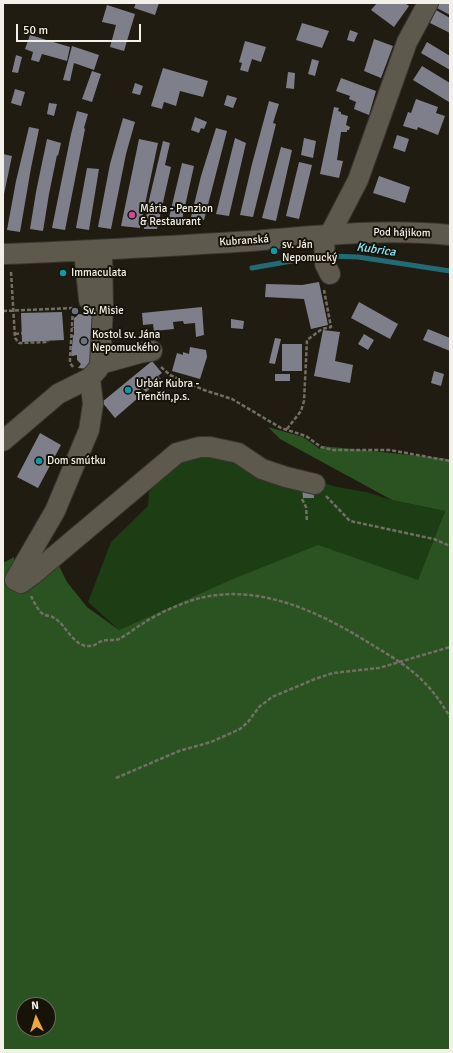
<!DOCTYPE html>
<meta charset="utf-8">
<style>
body{margin:0}
#map{position:relative;width:453px;height:1053px;overflow:hidden;background:#201c12;font-family:Signika,sans-serif}
canvas{display:block}
.frame{position:absolute;inset:0;border:4px solid #f3f0e9;pointer-events:none}
.north{position:absolute;left:16px;top:997px;width:40px;height:40px;box-sizing:border-box;background:#171309;border:1px solid #6f6b63;border-radius:50%;rotate:356deg;font-size:11px;font-weight:700;line-height:16px;text-align:center;color:#f3f0e9}
.north::after{content:'';display:block;margin:auto;width:14px;height:18px;background:#eea83c;clip-path:polygon(50% 0,100% 100%,50% 72%,0 100%)}
.scale{position:absolute;left:16px;top:24px;width:125px;height:18px;box-sizing:border-box;border:2px solid #f3f0e9;border-top:0;padding-left:5px;font-size:12px;line-height:14px;white-space:nowrap;color:#f3f0e9;-webkit-text-stroke:3px #171309;paint-order:stroke}
</style>
<div id="map">
<canvas width="453" height="1053"></canvas>
<div class="frame"></div>
<div class="north">N</div>
<div class="scale">50 m</div>
</div>
<script>
const ctx = document.querySelector('canvas').getContext('2d');
ctx.lineJoin = 'round';
function fill(path, color) { ctx.fillStyle = color; ctx.fill(path, 'evenodd'); }
function strokePath(path, color, width, dash) { ctx.strokeStyle = color; ctx.lineWidth = width; ctx.lineCap = dash ? 'butt' : 'round'; ctx.setLineDash(dash || []); ctx.stroke(path); }
function label(font, color, halo, rows, align = 'center') {
  ctx.font = font + ' Signika,sans-serif'; ctx.lineWidth = 4; ctx.setLineDash([]); ctx.textBaseline = 'middle'; ctx.strokeStyle = halo; ctx.fillStyle = color; for (const [text, x, y, turn = 0] of rows) {
    ctx.save(); ctx.translate(x, y); ctx.rotate((+turn || 0) * Math.PI / 180); ctx.textAlign = isNaN(turn) ? turn : align; if (halo) ctx.strokeText(text, 0, 0); ctx.fillText(text, 0, 0); ctx.restore();
  }
}
fill(new Path2D(`
 M189,444l148,43 29,5 26,8 53,11 -27,69 -190,1 -109,49 -31,-28 23,-60 37,-36 1,-14z`), '#1d3d15');
fill(new Path2D(`
 M268,427l35,10 17,12 2,-3 128,13v591h-447v-487l11,-6 3,28 40,-23 10,20 20,25 32,23 109,-49 90,-36 100,35 27,-69 -53,-11 -112,-61zM24,1005h24v24h-24z`), '#2b5321');
strokePath(new Path2D(`
 M328,256l30,1 92,14
 M252,268l68,-12`), '#226a76', 5);
fill(new Path2D(`
 M136,3h23l-4,12 -21,-7z
 M377,3h28l4,3 -15,21 -23,-17z
 M439,3h11v12l-13,-7z
 M107,5l28,9 -11,37 -14,-4 6,-22 -14,-3z
 M436,10l14,8v15l-20,-10z
 M302,23l27,8 -7,17 -26,-8z
 M350,30l8,3 -4,9 -7,-2z
 M30,35l40,12 -3,14 -25,-7 -3,8 -8,-2 2,-8 -8,-3z
 M374,39l19,7 -12,32 -17,-7z
 M245,41l21,6 -5,15 -9,-3 -4,13 -8,-2 2,-7 -3,-1z
 M427,42l23,14v14l-29,-17z
 M72,46l27,9 -5,15 -20,-7 -4,18 -7,-1z
 M16,55l6,2 -4,16 -6,-1z
 M312,59l7,2 -4,15 -7,-2z
 M422,66l28,17 -1,19 -36,-22z
 M163,68l45,13 -5,16 -23,-6 -4,15 -12,-4 -2,7 -11,-3z
 M92,71l9,3 -9,28 -10,-3z
 M288,72l7,1 -1,16 -8,-1z
 M341,78l35,13 -7,24 -15,-6 2,-7 -7,-3 1,-3 -14,-5z
 M135,83l8,3 -3,9 -8,-2z
 M15,89l10,3 -4,14 -10,-3z
 M227,95l10,3 -4,10 -9,-3z
 M416,99l22,8 -2,6 9,3 -7,19 -20,-8 -1,3 -14,-4 5,-14 3,1z
 M269,101l10,3 -6,19 3,1 -23,93 -13,-2 12,-51z
 M49,103l8,1 -3,12 -7,-2z
 M334,107l5,1 -1,3 3,1v2l7,2 -2,9 4,2 -1,3h-2v2h-6l-4,28 6,1 -4,17 -19,-4z
 M77,111l11,3 -4,14 1,1 -20,101 -13,-2 19,-94z
 M195,117l12,5 -3,7 -3,-1 -2,5 -8,-3z
 M123,118l12,4 -9,32 -15,75 -13,-2 12,-63z
 M29,127l10,2 -8,39 -11,64 -13,-2 9,-49z
 M216,128l11,3 -23,89 -13,-3 10,-41z
 M397,135l12,4 -4,13 -12,-4z
 M235,138l11,5 -17,73 -13,-2z
 M304,138l12,3 -3,17 -12,-3z
 M47,139l14,4 -3,13 -1,-1 -8,39 -6,37 -13,-2 6,-37z
 M139,139l19,4 -18,85 -19,-2z
 M163,141l7,2 -5,22 6,2 -14,62h-13l5,-29z
 M281,147l11,3 -16,71 -14,-3z
 M3,154l9,2 -8,38h-1z
 M299,162l13,3 -13,54 -13,-3z
 M182,163l12,3 -13,58 -13,-2z
 M87,168l12,1 -10,61 -13,-2z
 M379,176l31,11 -5,16 -32,-10z
 M319,282l9,43 -17,4 -7,-30 -39,-2 1,-13 36,1z
 M359,302l39,22 -8,15 -39,-21z
 M202,307l2,28 -8,2 -1,-14 -11,1 -1,-3 -10,1 1,7 -20,2 -1,-7 -10,1 -1,-12z
 M62,312l2,28 -42,2 -1,-29z
 M78,314l16,1 1,39 -7,15 -10,-1 3,-4 -4,-4v-5l-5,1 -1,-1 2,-18 -3,-1 4,-1v-7l-3,-1h3v-9l3,-2z
 M231,319l13,2 -1,8 -12,-1z
 M428,329l22,9v13l-27,-11z
 M323,330l17,2 -5,29 18,4 -3,18 -36,-7z
 M364,334l10,6 -6,10 -10,-6z
 M275,338l6,1 -6,25 -6,-1z
 M282,344h20v27h-20z
 M190,347l16,3 1,7 -7,22 -28,-8 5,-18 6,2v-3l6,2z
 M152,361l10,12 -4,3 3,3 -15,13 -4,-4 -7,6 3,4 -23,20 -13,-16z
 M434,371l10,3 -3,12 -10,-3z
 M275,374h15v7h-15z
 M40,433l21,12 -23,43 -21,-11z
 M302,487h11l1,11h-11z`), '#7f7f8c');
const minor = new Path2D(`
 M330,234l28,-54 49,-138 21,-39
 M324,235l1,29 5,10
 M84,251l5,49 14,8
 M3,254c83,-3 165,-8 248,-13 66,-5 133,-13 199,-6
 M100,364l40,-11 12,-2
 M90,378l3,26 -4,26 -34,81 -40,69 6,3 11,-8 145,-122 23,-6h10l28,6 24,16 24,8 29,7
 M3,441l55,-47 32,-16 8,-9 2,-5 3,-56 -1,-58`);
strokePath(minor, '#39352f', 22);
strokePath(new Path2D(`
 M11,272l4,66 4,5 29,-1v-2
 M3,311l71,-3
 M15,334l7,-1
 M73,367l-3,-4v-5l3,-49
 M161,367l9,8 34,15 28,9 49,29 25,8 15,11 12,3h57l60,11
 M287,429l14,-18 3,-10 3,-61 15,-11 9,-2 -7,-37
 M326,496l24,25 84,18 16,7
 M302,499l4,8 1,15
 M31,596c3,6 8,17 14,19 3,1 7,1 9,3 13,7 19,30 37,28 4,0 7,-4 11,-5 5,-2 12,0 17,-2 8,-4 16,-11 23,-15 17,-11 39,-21 58,-26 62,-15 123,16 174,48 17,10 35,21 49,35 11,11 19,23 27,36
 M116,778l63,-27 32,-9 29,-13 8,-7 11,-15 13,-10 43,-18 18,-6 46,-5 71,-21`), '#736f67', 2.5, [4, 2]);
strokePath(minor, '#5d594d', 20);
for (const [x, y, r, color] of [
 [132,215,4,"#d1479c"],
 [274,251,4,"#0f9aa8"],
 [63,273,4,"#0f9aa8"],
 [75,311,4,"#6b7280"],
 [84,341,4,"#6b7280"],
 [128,390,4,"#0f9aa8"],
 [39,461,4,"#0f9aa8"]
]) { const dot = new Path2D(); dot.arc(x, y, r, 0, 2 * Math.PI); ctx.fillStyle = color; ctx.fill(dot); strokePath(dot, '#171309', 1.5); }
label('11px', '#f3f0e9', '#171309', [
 ["Mária - Penzion",140,209],
 ["& Restaurant",140,222],
 ["sv. Ján",282,245],
 ["Nepomucký",282,258],
 ["Immaculata",71,273],
 ["Sv. Misie",83,311],
 ["Kostol sv. Jána",92,335],
 ["Nepomuckého",92,348],
 ["Urbár Kubra -",136,384],
 ["Trenčín,p.s.",136,397],
 ["Dom smútku",47,461]
], 'left');
label('11px', '#f3f0e9', '#171309', [
 ["Pod hájikom",402,233,1],
 ["Kubranská",244,241,-4]
]);
label('italic 12px', '#87eafc', '#171309', [
 ["Kubrica",376,250,8]
]);
</script>
